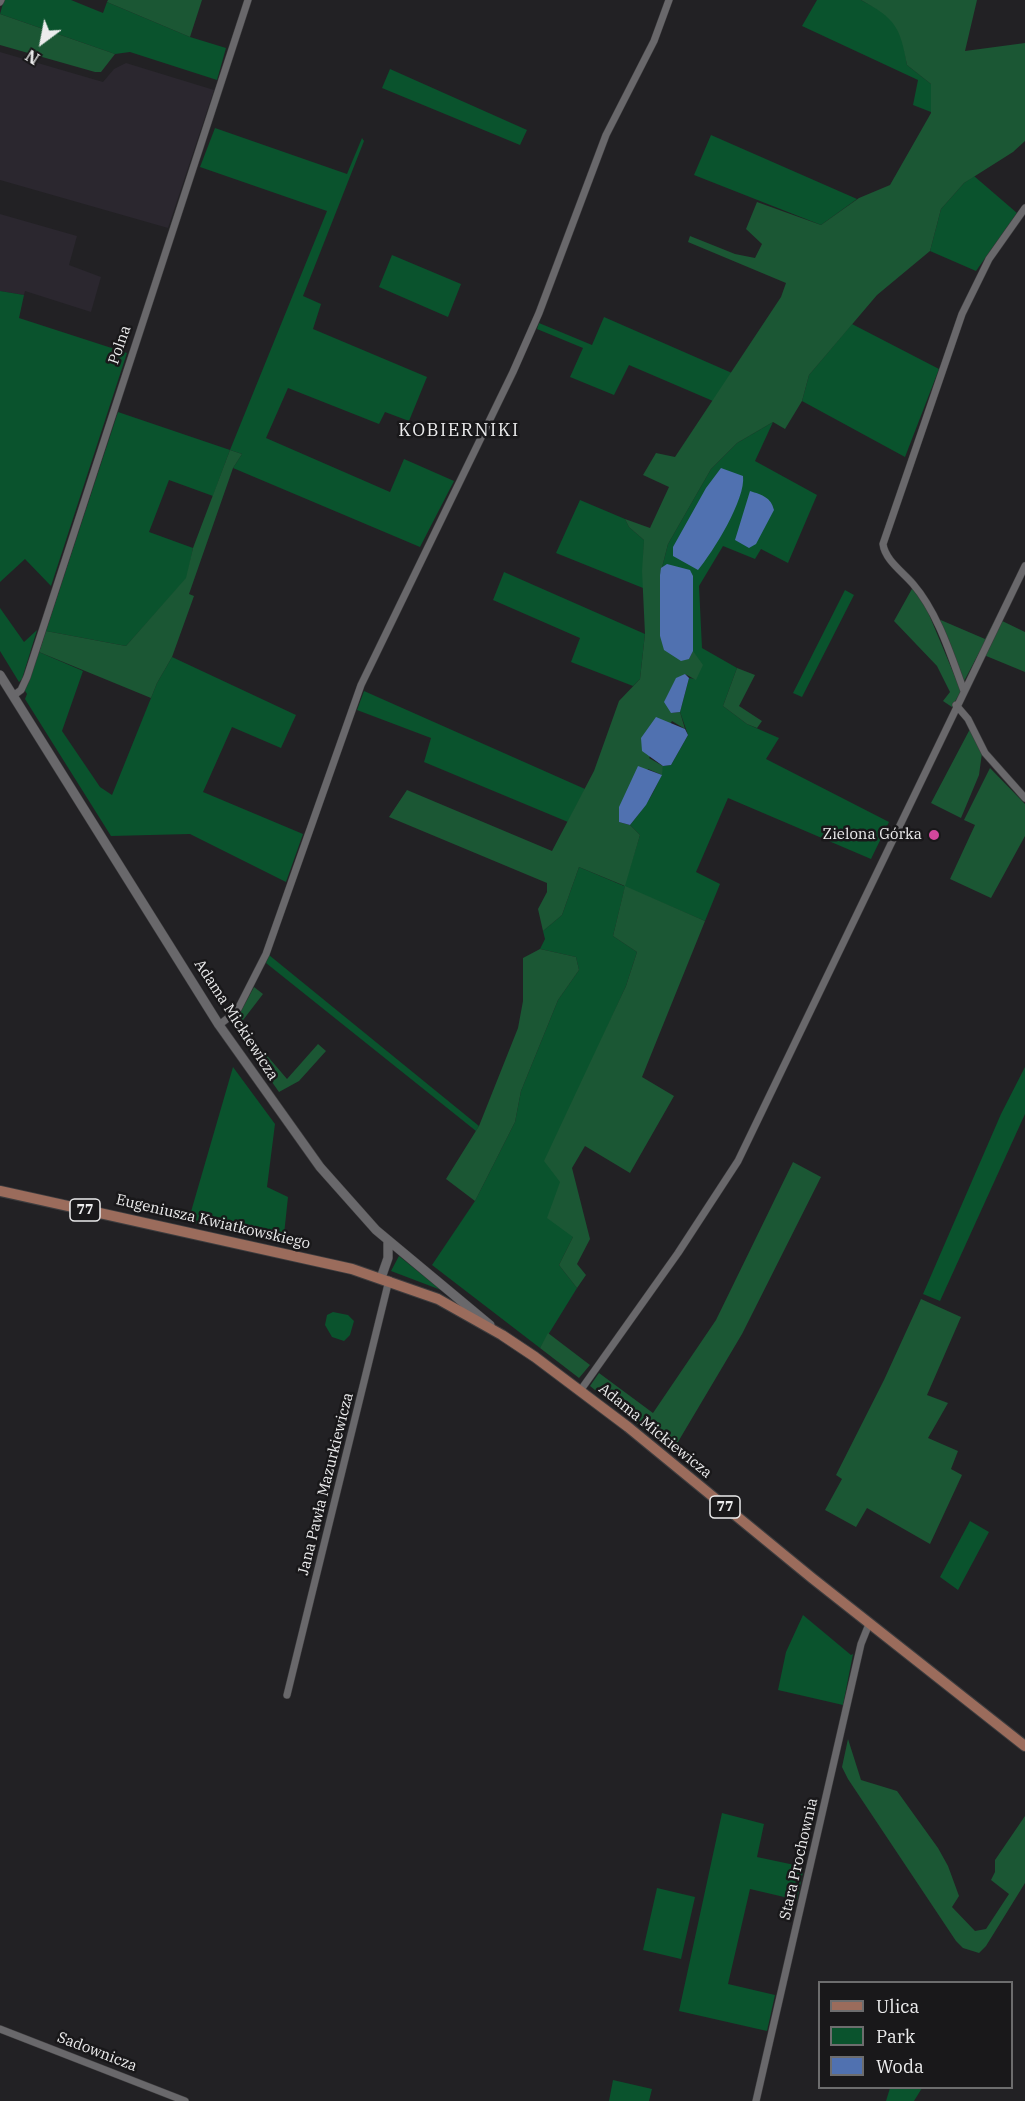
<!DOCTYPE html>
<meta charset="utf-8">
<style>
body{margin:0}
#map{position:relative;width:1025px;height:2101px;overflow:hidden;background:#222124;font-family:"IBM Plex Serif",serif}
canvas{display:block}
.legend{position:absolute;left:818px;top:1981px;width:195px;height:108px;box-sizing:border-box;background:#19181a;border:2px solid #6d6d6e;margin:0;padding:8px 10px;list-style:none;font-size:18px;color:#ececed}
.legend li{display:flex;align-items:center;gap:12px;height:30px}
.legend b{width:30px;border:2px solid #6d6d6e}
.north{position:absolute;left:12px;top:12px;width:60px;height:60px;-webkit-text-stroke:4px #19181a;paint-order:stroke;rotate:212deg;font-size:16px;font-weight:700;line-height:24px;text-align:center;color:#ececed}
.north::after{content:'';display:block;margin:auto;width:21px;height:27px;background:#ececed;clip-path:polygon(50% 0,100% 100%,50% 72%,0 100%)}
</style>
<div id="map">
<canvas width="1025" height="2101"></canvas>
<ul class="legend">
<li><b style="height:8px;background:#9b6c5c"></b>Ulica</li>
<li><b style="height:16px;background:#0a532d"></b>Park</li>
<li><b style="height:16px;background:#5071b0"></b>Woda</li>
</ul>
<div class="north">N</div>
</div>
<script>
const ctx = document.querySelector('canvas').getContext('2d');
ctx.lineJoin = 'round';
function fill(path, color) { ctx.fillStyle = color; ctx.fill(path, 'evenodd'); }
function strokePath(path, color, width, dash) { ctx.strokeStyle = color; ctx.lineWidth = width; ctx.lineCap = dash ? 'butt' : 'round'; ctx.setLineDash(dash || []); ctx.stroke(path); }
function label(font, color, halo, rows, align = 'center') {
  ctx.font = font + ' "IBM Plex Serif",serif'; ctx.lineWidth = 5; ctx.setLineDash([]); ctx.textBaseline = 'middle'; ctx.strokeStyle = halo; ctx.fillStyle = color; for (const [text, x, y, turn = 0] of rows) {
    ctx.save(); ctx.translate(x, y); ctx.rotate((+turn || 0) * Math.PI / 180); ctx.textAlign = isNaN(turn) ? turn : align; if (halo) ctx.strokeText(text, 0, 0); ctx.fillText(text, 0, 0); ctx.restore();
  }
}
fill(new Path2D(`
 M0,52l103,30 11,-13 12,-6 88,27 -46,138 -168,-48z
 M0,214l77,22 -8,29 32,12 -10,35 -66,-21 -1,4 -24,-4z`), '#2b272f');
fill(new Path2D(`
 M4,0h67l32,13 4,-11 83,35 36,11 -9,32 -87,-28 -15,2 -115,-40z
 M817,0h44l28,15 13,19 5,31 24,19v28l-18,-7 5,-25 -116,-54z
 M390,69l137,61 -7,15 -138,-57z
 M215,128l132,46 15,-36 2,3 -61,155 18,8 -8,25 114,48 -18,44 -24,-9 -6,12 -91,-36 -22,50 124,54 14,-33 50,22 -34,66 -187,-79 9,-14 -12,-4 -17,46 -44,-16 -20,52 44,16 -6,30 -61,68 -80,-15 72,-219 112,38 97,-239 -127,-44z
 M711,135l146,64 -36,26 -127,-50z
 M974,176l43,37 -41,58 -46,-20 11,-42 23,-26z
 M392,255l69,29 -13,33 -69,-30z
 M0,291l24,4 -5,23 108,35 -76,233 -26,-27 -25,23z
 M604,317l128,56 -19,28 -84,-36 -15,30 -44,-18 13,-29 -46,-19 2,-6 53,22z
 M852,324l87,45 -34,88 -103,-56 7,-26z
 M773,422l-18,39 62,34 -29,68 -27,-14 -6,10 -32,-13 -24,40 3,62 35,20 -14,38 24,18 32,14 -13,21 123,63 -18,37 -143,-61 -32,74 24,12 -15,37 -80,-34 -12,49 24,16 -11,34 -29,64 -37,132 13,55 -14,28 18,23 -37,60 -108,-83 43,-64 40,-79 6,-31 37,-91 21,-30 -3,-13 -36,-8 5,-10 -2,-8 19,-16 17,-48 45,19 16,-51 -10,-10c14,-17 29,-37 33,-59l8,-1 17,-30 -8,-23 9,-34 7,1 -4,-27 -32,-77 8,-31 43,-75 26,-26z
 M580,500l45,19 4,8 15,13 -1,48 -87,-35z
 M504,572l141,62 -5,45 -7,7 -62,-24 9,-24 -87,-38z
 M845,590l9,5 -52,102 -9,-4z
 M0,608l24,34 13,-12 -15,49 -3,3 -19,-31z
 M39,652l44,19 -21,60 38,56 12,8 45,-112 15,-26 124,58 -15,33 -49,-21 -29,65 100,42 -17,48 -96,-48 -79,2 -86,-137 2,-5 -3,-5z
 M364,691l221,98 -17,33 -144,-60 7,-24 -74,-28z
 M269,955l210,171 -3,5 -210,-168z
 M233,1067l42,57 -8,63 21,10 -5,47 -95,-22z
 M1025,1067v47l-85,187 -17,-7 78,-180z
 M399,1256l42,34 -50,-19z
 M333,1312l15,3 6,6 -4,14 -6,6 -12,-4 -7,-12 2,-10z
 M970,1521l19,11 -31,58 -18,-13z
 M803,1615l48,40 2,-1 -10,51 -65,-15 8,-38z
 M722,1813l42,11 -7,33 47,10 -7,33 -47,-11 -22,95 47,11 -8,36 -88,-20z
 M657,1888l38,9 -14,62 -38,-9z
 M613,2080l39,9 -3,12h-40z
 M890,2088h32l-8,13h-28z`), '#0a532d');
fill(new Path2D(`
 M108,0h94l-12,37 -83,-35z
 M861,0h116l-12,51 60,-8v98l-12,11 -49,31 -23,26 -11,42 -53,44 -68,80 -7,26 -17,28 -12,-7 -36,21 -26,26 -43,75 -8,31v61l29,23 4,-8 10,14 -7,15 -11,-6 -14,39 9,-1 5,17 -13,-8 -23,37 14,8 -1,9 -14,-6 -29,53 11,3 10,10 -15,51 80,35 -63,156 32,19 -44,77 -45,-27 -13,22 18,71 -13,25 9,11 -9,13 -18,-23 14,-28 -26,-19 13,-36 -16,-21 82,-175 11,-34 -24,-16 12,-50 -46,-19 -17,48 -19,16 -5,-22 9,-17v-9l-158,-66 18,-27 145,61 42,-80 25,-70 21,-22 5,-45 -3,-63 2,-31 -15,-13 -4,-8 25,9 19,-41 -26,-12 13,-22 19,4 106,-160 5,-14 -98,-41 2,-6 45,18 20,4 7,-14 -16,-15 11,-27 64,23 38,-27 31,-13 41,-72v-29l-24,-19c-7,-38 -11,-46 -46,-65z
 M0,14l115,40 -14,18h-6l-95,-27z
 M230,450l12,4 -9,14 -44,126 5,2 -22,61 -15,26 -6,15 -112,-46 7,-21 80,15 60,-68 7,-30z
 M913,587l12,18 36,86 -9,16 -9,-6 7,-9 -13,-26 -43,-45z
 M936,618l49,21 11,-21 29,14v40l-46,-19 -16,30z
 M737,668l18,7 -16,31 23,15 -5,7 -10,-4 -24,-18z
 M970,729l12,24 -3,22 -18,43 -30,-15z
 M990,768l35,36v32l-34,62 -41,-19 25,-54 -11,-5z
 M540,949l36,8 3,13 -21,30 -37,91 -6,31 -40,79 -29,-22 33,-53 39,-98 5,-27v-43z
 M254,987l9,7 -23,30 47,55 31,-35 8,7 -27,30 -20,11 -50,-71 11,-8z
 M793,1162l28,15 -79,157 -70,118 -82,-66 9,-13 54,40 63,-93z
 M921,1299l40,18 -34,78 21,8 -20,35 30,13 -7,18 11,6 -32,69 -63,-36 -11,19 -31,-17 17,-31 -6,-4 48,-95z
 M548,1333l42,32 -11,13 -39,-30z
 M848,1739l13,41 36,11 41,57 10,18 11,30 -7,11 23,24 11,-2 23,-35 -18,-14 4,-8v-12l30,-44v67l-39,63 -7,7 -16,-5 -7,-7 -108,-162 -6,-12z`), '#1b5734');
fill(new Path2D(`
 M721,468l22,8c3,23 -30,76 -45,94l-25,-14v-9l33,-59z
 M750,491c12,4 21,6 24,19l-18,34 -7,4 -14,-8z
 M667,564l23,6 3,6v75l-4,8 -8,2 -17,-11 -4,-14v-61l1,-7z
 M685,674l4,4 -9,34 -9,1 -7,-11 12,-24z
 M656,717l29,12 3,6 -17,30 -8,1 -21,-15 -1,-13z
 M638,766l24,9 -16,30 -16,20 -11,-3v-15z`), '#5071b0');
const minor = new Path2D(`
 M0,2l1,-2
 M964,691c-13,-35 -26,-78 -51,-107 -10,-12 -28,-24 -30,-40l79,-230 27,-55 36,-51
 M13,696l8,-6 6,-13 221,-677
 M956,705l12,14 17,34 40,45
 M219,1025l18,-14 29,-57 95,-269 152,-313 26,-59 67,-178 48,-94 15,-41
 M580,1391l98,-138 60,-92 287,-595
 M287,1695l102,-415
 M0,2029l185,72
 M756,2101l105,-457 8,-20`);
const tertiary = new Path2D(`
 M0,675l219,350 101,142 56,63 114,95
 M381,1278l7,-20v-17`);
const primary = new Path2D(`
 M0,1191l352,78 86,30 64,36 33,22 93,70 184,151 213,168`);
strokePath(minor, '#3d3c3e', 8);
strokePath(tertiary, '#3d3c3e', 10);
strokePath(primary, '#3d3c3e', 12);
strokePath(minor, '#69686b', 7);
strokePath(tertiary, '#69686b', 9);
strokePath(primary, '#9b6c5c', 10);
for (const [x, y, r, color] of [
 [934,835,6,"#d1479c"]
]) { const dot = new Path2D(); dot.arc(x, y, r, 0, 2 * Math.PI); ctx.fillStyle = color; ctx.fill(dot); strokePath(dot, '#19181a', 2); }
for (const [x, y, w] of [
 [85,1210,30],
 [725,1507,30]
]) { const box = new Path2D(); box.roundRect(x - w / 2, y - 11, w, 22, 4.5); ctx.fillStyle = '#19181a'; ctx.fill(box); strokePath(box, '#ececed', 1.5); }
label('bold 14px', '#ececed', null, [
 ["77",85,1210],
 ["77",725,1507]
]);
label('15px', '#ececed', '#19181a', [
 ["Polna",120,345,-71],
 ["Adama Mickiewicza",236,1020,57],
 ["Eugeniusza Kwiatkowskiego",213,1222,13],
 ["Adama Mickiewicza",655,1431,39],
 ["Jana Pawła Mazurkiewicza",326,1484,-76],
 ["Stara Prochownia",799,1859,-77],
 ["Sadownicza",97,2052,21]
]);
label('15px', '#ececed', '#19181a', [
 ["Zielona Górka",922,835]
], 'right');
ctx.letterSpacing = '1.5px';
label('18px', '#ececed', '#19181a', [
 ["KOBIERNIKI",459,431]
]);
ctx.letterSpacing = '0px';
</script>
